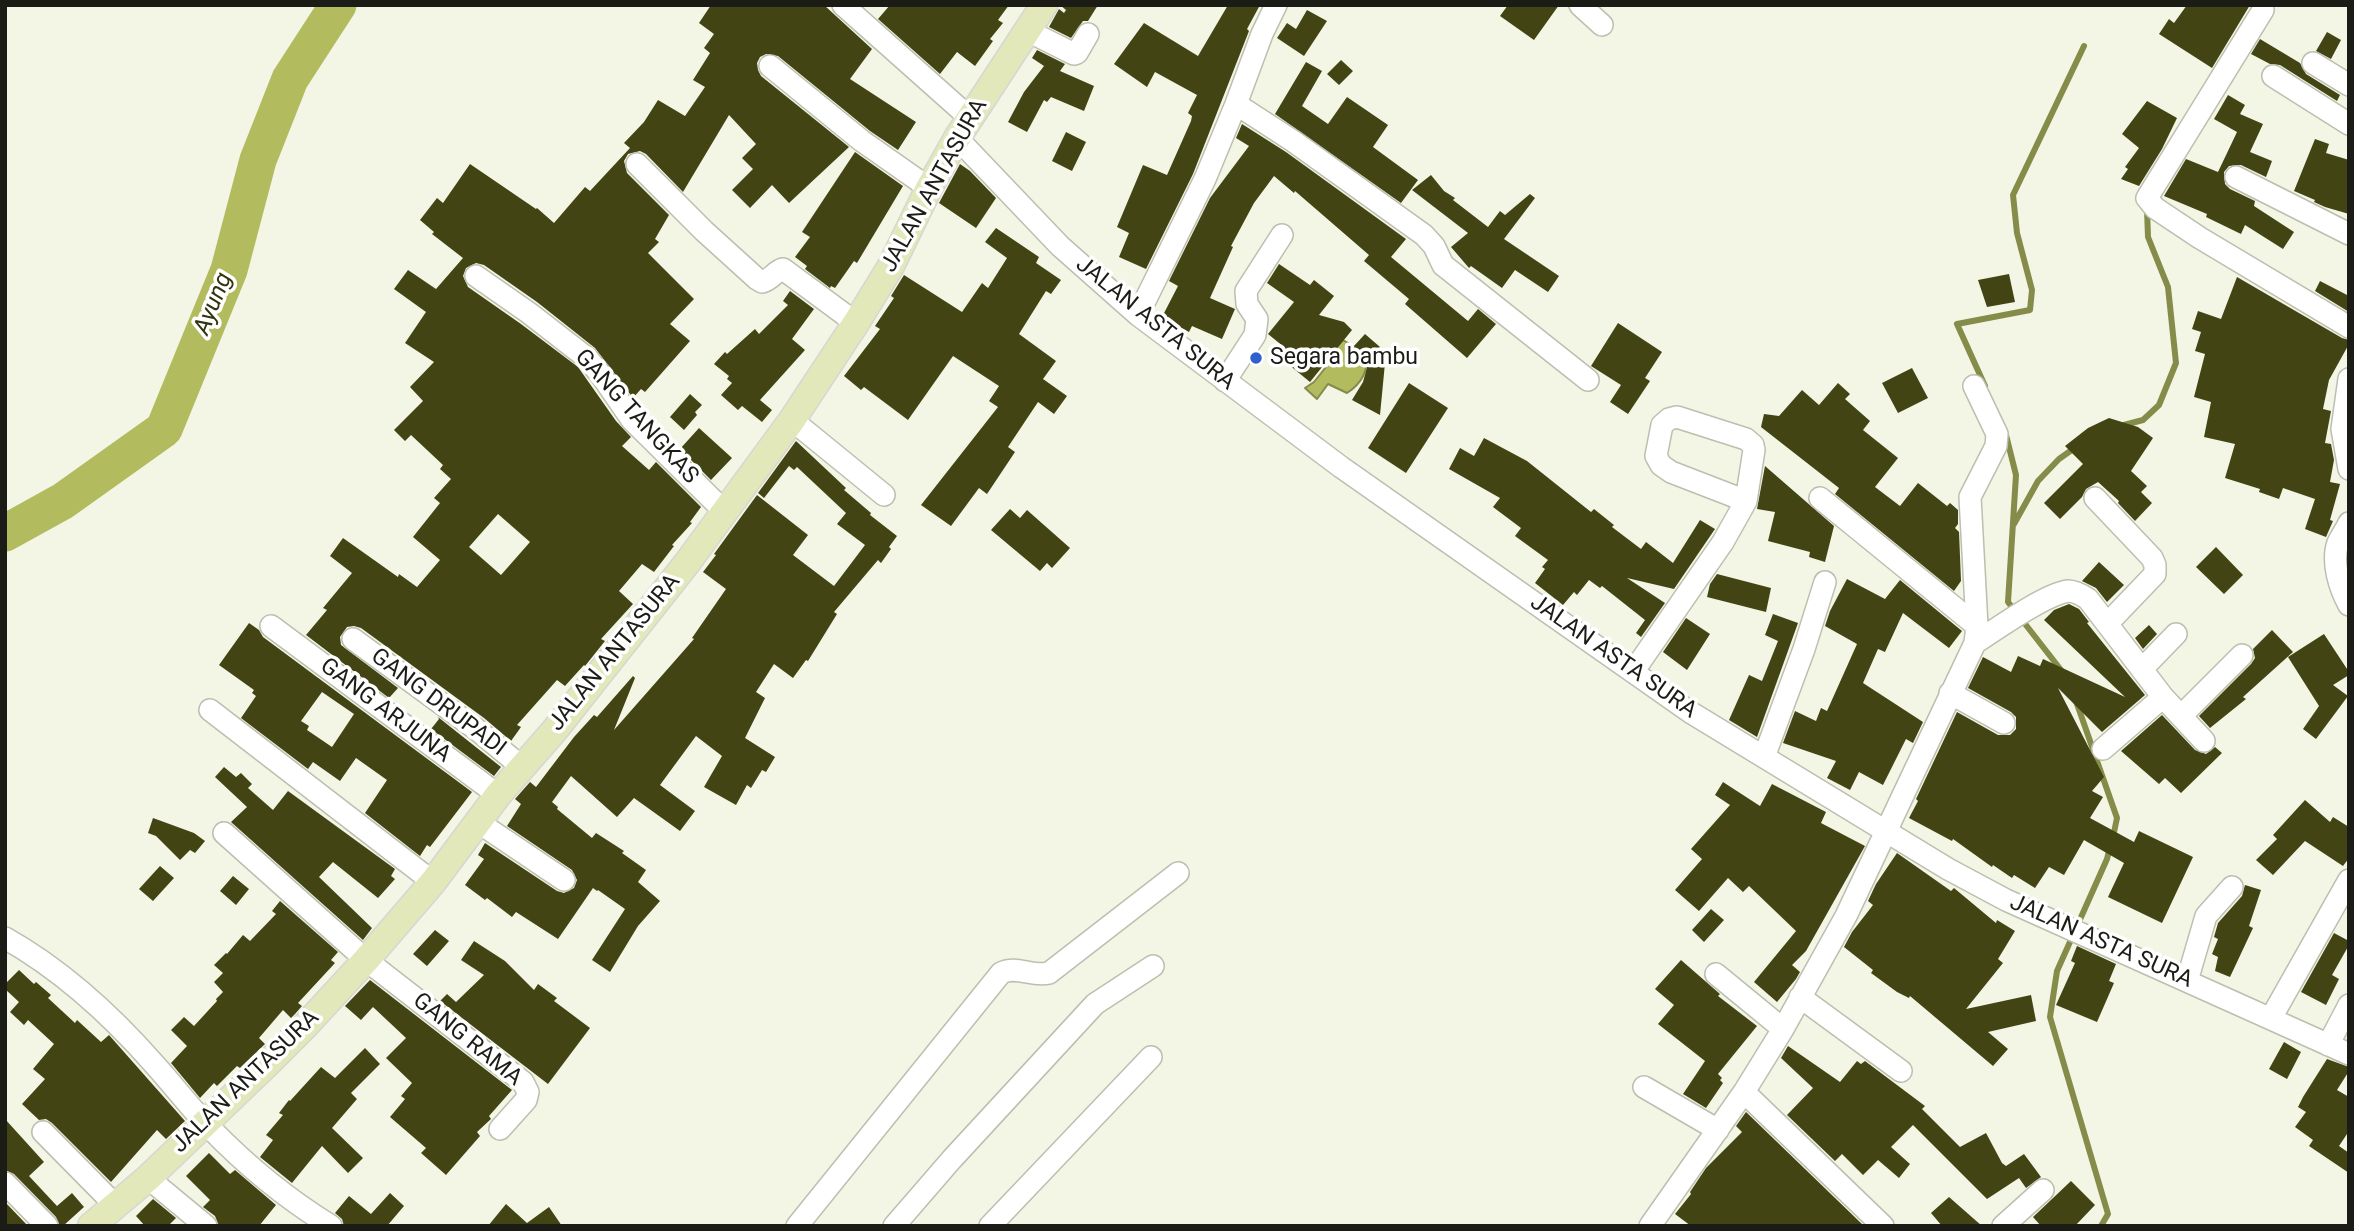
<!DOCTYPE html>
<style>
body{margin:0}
#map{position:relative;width:2354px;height:1231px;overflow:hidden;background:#f3f5e5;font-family:Roboto,sans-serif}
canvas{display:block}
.frame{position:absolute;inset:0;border:7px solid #1b1c16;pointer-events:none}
</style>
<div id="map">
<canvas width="2354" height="1231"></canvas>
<div class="frame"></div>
</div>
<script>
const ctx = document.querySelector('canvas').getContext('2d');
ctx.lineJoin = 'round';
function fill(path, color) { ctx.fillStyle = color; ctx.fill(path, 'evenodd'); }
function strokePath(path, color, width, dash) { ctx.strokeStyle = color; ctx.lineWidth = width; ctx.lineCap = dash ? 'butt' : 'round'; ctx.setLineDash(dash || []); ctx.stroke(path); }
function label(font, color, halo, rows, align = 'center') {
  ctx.font = font + ' Roboto,sans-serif'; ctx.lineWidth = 7; ctx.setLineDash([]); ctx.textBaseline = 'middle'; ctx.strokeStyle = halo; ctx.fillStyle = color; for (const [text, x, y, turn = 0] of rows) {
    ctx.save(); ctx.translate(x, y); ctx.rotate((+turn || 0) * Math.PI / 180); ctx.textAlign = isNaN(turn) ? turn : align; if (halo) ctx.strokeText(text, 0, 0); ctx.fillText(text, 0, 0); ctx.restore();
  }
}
const water = new Path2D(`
 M1343,340l22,13c5,17 -4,31 -18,40l-19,-9 -11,15 -12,-11 9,-6 24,-30 -6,-8z`);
fill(water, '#b3bb5f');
strokePath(water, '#858b49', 2);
strokePath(new Path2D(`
 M1985,386l-28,-62 73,-14 2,-20 -15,-57 -4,-38 71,-149
 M2120,426l23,-6 16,-15 17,-42 -8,-76 -20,-50 -1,-27
 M2005,431l11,44 -8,127 53,68
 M2014,524l24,-43 21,-22 17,-12
 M2076,701l41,117 -4,19
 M2101,1226l7,-12 -58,-197 7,-46 50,-112 3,-12`), '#858b49', 6);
strokePath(new Path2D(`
 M5,533l58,-32 101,-72 65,-159 29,-110 32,-81 48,-74`), '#b3bb5f', 37);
fill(new Path2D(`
 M711,5h113l48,44 -22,30 66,43 -18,28 -28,-19 -92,-75 -12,-2 -6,3 -3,6 1,7 3,6 88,71 -60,56 -17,-18 -22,23 -18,-18 21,-21 -11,-11 14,-14 -27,-29 -46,77 -37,-38 -6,-3 -12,3 -4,7 3,12 42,42 -14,24 4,3 -11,11 46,46 -24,25 20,17 -45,51 -4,-3 -8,9 -38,-50 -58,-46 -53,-37 -8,-2 -10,5 -3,8 5,11 53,37 57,43 38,54 15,16 -9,9 27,24 7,-8 45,45 -11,15 2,1 -20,22 2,1 -20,26 -12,-8 -23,27 14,13 -32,35 4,2 -20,25 -1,-1 -19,21 -8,-6 -40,45 4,2 -10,14 -27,-23 -123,-90 -7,-2 -7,1 -7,10 1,8 57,43 -9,10 -83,-63 21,-25 -4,-2 29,-35 -22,-17 13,-18 55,39 1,-3 18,13 23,-27 -27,-23 27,-34 -6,-5 17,-19 -11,-10 3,-4 -32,-30 -6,6 -11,-11 29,-29 -13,-14 24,-25 -29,-19 21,-31 -32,-23 14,-19 28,19 27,-31 -31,-24 2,-2 -14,-12 17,-22 6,5 27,-39 66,45 1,-1 17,15 31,-36 5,4 40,-43 -6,-5 20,-21 14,-22 27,16 20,-29 -12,-7 17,-27 -6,-5 10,-14 -15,-11zM498,514l32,28 -29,33 -32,-28z
 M890,5h119l-11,15 5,3 -13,16 3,2 -18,25 -18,-14 -17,22 -62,-55z
 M1060,5h38l-10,16h-5l-12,17 -22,-11 10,-18 5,4 2,-3z
 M1228,5h32l-13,24 2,2 -56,143 -47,95 -27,-12 10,-24 -12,-6 26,-62 24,10 24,-54 1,-5 -4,-3 9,-18 -42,-23 -8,15 -33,-23 30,-41 54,33z
 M1508,5h51l-25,35 -34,-24z
 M2187,5h63l-38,63 -53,-34 10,-15 5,4z
 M1307,10l20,11 -23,35 -27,-18 10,-15 9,6z
 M2327,32l14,8 -10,19 -15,-8z
 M2260,39l40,24 6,11 34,21 -3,6 -57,-36 -10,-1 -19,-10z
 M1037,50l28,14 -5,7 34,15 -10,25 -33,-14 -4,5 -3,-2 -17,32 -19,-10 16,-30 20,-26 -12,-8z
 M1341,60l12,11 -14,14 -12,-11z
 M1306,62l16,9 -20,35 26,18 19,-27 41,28 -15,22 45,33 -17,23 -126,-89z
 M2228,95l17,10 -5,9 23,10 -13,28 22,9 -6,16 -25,-12 -12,1 -5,6 1,12 5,5 25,12 -1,5 40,26 -11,17 -38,-24 -4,9 -35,-17 1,-3 -43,-18 22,-37 32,13 19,-40 -23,-13z
 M2147,101l30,17 -15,31 -23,37 -18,-7 7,-10 -3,-2 14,-19 -17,-14z
 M1242,124l44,28 120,87 -15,18 77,64 10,-12 18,15 -29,34 -62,-54 4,-5 -45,-38 5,-6 -74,-64 -1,2 -20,-17 -20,27 -23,43 2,1 -23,51 25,11 -13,30 -30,-13 -3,6 -27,-15 16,-31 -9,-5 41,-83 39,-52 -13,-8z
 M1066,132l20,10 -14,29 -20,-10z
 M2315,139l14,5 -3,9 23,7v54l-24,-7 -11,-5 1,-2 -21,-9z
 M855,152l48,34 -46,77 -3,-2 -19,27 -4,-2 -1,2 -25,-19 2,-3 -12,-9 15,-20 -8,-5z
 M960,164l10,7 26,27 -20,30 -37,-25z
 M1431,175l13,16 11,7 -2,2 35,27 12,-16 5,4 25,-21 5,4 -31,41 55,37 -11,16 -33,-22 -13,18 -31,-22 -2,2 -18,-21 17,-14 -56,-43z
 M996,228l43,29 -3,6 25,17 -10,14 -5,-3 -27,43 37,27 -13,18 24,17 -13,18 -16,-12 -30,45 7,5 -28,42 -8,-6 -28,38 -30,-21 77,-98 -9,-6 10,-15 -46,-30 -45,64 -44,-33 -3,3 -17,-14 36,-47 -5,-3 19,-28 -3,-2 13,-21 58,37 20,-29 6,5 19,-30 -22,-16z
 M1279,264l31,21 4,-5 20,16 -15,19 25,7 8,8 -42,52 -33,-27 7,-8 -16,-13 26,-32 -27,-19z
 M2009,274l6,28 -28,5 -9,-27z
 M2237,277l105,61 7,2v4l-20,36 -6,29 8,2 -6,32 6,1 3,16 -4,22 10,2 -10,36 3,1 -7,16 -21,-8 10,-30 -32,-11 -4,11 -20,-7 1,-3 -35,-11 10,-34 -31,-7 7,-35 -17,-5 11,-43 -10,-3 6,-19 -9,-3 6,-18 23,8z
 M2320,281l29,15v16l-34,-21z
 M790,291l24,18 -22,30 13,11 -45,50 12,10 -10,12 -20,-16 -4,4 -17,-15 11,-12 -5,-4 2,-3 -15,-12 11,-12 2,2 28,-25 4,5 29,-29 -5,-4z
 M1618,323l44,29 -17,26 5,3 -22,33 -18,-12 11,-17 -30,-19z
 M1365,334l15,13 -11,13 -15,-14z
 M1369,360l16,3 -5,52 -28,-15 11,-18z
 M1912,368l16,30 -30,15 -16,-30z
 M1409,383l39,25 -42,65 -38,-25z
 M1838,383l12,11 -5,5 25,22 -7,9 35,28 -23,29 25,19 18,-23 29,23 3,-3 8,7v14l-3,4 4,4 2,49 -7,10 -119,-97 4,-6 -78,-61 3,-13 15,2 23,-26 17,15z
 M690,394l12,11 -7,7 2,3 -13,15 -14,-13z
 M2109,418l29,9 15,11 -22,33 16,15 -6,6 11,11 -17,18 -17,-18 1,-2 -21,-19 -12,7 -4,8 -22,22 -16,-16 39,-39 -18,-18 23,-18z
 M699,428l33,30 -21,22 -31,-31z
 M1484,438l43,23 64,51 3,-3 20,16 -2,2 29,22 5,-7 27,21 27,-43 15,9 -41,60 -47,-11 38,25 -24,34 -5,-4 9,-13 -43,-34 -2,2 -11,-8 -12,15 -3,-3 -11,13 -28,-22 10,-14 -3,-2 6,-7 -33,-24 6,-8 -28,-21 7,-9 -51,-29 11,-21 14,8z
 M796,441l50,47 -2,2 27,23 -1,2 27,21 -8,11 2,2 -10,14 -3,-3 -44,52 3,2 -29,47 -2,-1 -13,18 -19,-14 -18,28 9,6 -20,40 30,19 -9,15 -4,-2 -11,18 -4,-3 -11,20 -32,-18 18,-31 -26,-20 -36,49 35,26 -15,20 -46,-33 -17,19 -46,-41 -19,26 6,5 -1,2 35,29 4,-5 28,18 -2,2 24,17 -8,12 22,19 -22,25 -28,46 -18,-12 33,-51 -27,-19 -1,1 -4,-3 -35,51 -42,-27 -4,5 -25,-19 -2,2 -20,-15 19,-26 -6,-4 7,-12 72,48 7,2 10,-5 3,-8 -5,-10 -65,-44 14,-22 -6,-5 15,-17 6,5 38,-50 20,-22 3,2 36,-41 2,2 -21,52 80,-91 -2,-1 34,-49 -23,-17 13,-17 -2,-1 43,-59 51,40 -15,20 41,31 31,-41 -28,-21 9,-11 -49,-46 -3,3 -5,-4 -25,32 -6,-5z
 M1765,466l69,60 -9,36 -16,-5 1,-5 -42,-11 7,-29 -18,-3z
 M1010,509l10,9 7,-8 43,38 -18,20 -5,-5 -7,8 -49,-41z
 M2216,547l27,28 -19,19 -28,-27z
 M2099,562l25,23 -17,17 -11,-14 -14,-7z
 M1717,574l54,14 -5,24 -59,-15 3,-13z
 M1847,579l38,20 15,-19 62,51 -13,17 -46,-35 -18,39 -7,-3 -15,34 60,39 -10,21 -7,-4 -23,46 -24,-13 -9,18 -23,-12 9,-17 -53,-18 12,-32 21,10 5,-13 6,3 30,-67 -32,-18 5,-15z
 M2069,604l10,5 10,13 -2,1 58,72 -43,37 -44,-44 46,89 -12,14 11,6 -13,21 44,24 5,-11 54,26 -31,66 -54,-26 16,-34 -40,-23 -20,35 -15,-8 -14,21 -21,-13 -2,3 -19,-13 -1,2 -39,-28 -1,2 -43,-23 9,-17 -2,-2 41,-87 41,23h12l6,-6v-12l-5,-5 -43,-24 15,-31 28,15 7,-16 22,10 3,-7 82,38 -81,-77 10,-10z
 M1773,614l25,9 -41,114 -28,-17 20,-45 13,6 16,-40 -13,-6z
 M1686,618l24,16 -23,36 -24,-18z
 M249,623l10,7 4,7 209,155 -42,55 -3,-2 -7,11 -55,-43 22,-33 -31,-22 -16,23 -27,-19 -5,7 -67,-51 15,-22 -4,-3 2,-3 -35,-25zM322,692l32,22 -22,33 -25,-17 2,-4 -8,-5z
 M2149,625l8,9 -14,15 -8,-11z
 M2272,630l21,22 -50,45 3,2 -36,29 -11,-12 52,-52 4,-6 -2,-9z
 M2324,634l25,38v3l-16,10 15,11 -32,43 -13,-10 16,-23 -31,-49z
 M2162,715l33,35 11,4 9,-7 7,6 -41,40 -16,-15 -6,6 -38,-33z
 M438,717l63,50 -7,9 -63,-47 8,-10z
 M224,767l12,10 5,-4 11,11 -4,4 25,22 15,-19 107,78 -4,7 4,3 -17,19 -45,-36 -14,15 53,51 -9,12 -132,-118 16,-15 -32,-30z
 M1723,782l37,24 12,-22 54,28 -5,11 44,23 -59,105 -14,14 8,7 -4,7 -19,23 -23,-20 42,-51 -47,-45 -6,6 -15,-14 -29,33 -24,-21 27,-31 -11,-10 39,-44 -15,-10z
 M2305,800l25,22 3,-5 16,10v31l-6,8 -38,-25 -32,34 -17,-15 21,-21 -4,-4z
 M153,818l41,15 11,8 -10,12 -5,-3 -10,10 -24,-24 -8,-3z
 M1897,853l54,38 3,-3 42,35 1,-3 18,11 -17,28 5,4 -37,46 65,-14 5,26 -48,11 20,17 -15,17 -83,-70 -1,2 -12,-6 -26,-19 2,-3 -29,-23 8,-15 21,-27 -5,-4 8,-17z
 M160,866l14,12 -21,23 -14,-12z
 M233,876l16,13 -13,16 -16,-14z
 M2245,885l16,5 -12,36 4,2 -23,49 -15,-6 3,-14 -6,-3 6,-15 -4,-2 4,-14 24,-27z
 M280,901l58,51 -7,8 4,3 -37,40 4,3 -7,8 -4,4 -8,-8 -24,28 6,6 -25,24 -3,-2 -20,20 -3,-3 -14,15 -29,-35 16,-17 -16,-16 13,-13 10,9 23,-25 -1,-2 7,-7 -9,-10 9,-9 -9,-8 12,-12 1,1 16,-19 7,6 26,-27 -4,-3z
 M1711,909l13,11 -20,22 -12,-12z
 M435,930l14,11 -22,25 -14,-12z
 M2334,933l15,8v4l-17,30 7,4 -13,26 -25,-13z
 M474,941l31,20 29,29 4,-6 19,14 -3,3 36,27 -42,56 -108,-83 7,-7 9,8 28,-27 -23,-15z
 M2077,946l39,18 -7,17 5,2 -17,39 -41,-17 19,-42 -4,-2z
 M1681,960l39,34 -2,2 39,30 -39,48 4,4 -2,2 3,3 -17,25 -23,-14 22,-33 -47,-37 16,-19 -19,-16z
 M19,970l15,14 2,-2 15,13 -3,3 27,25 2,-3 24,22 8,-7 76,86 -19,18 -9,-9 -46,52 -59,-59 -6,-4 -7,1 -17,-16 23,-25 -12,-10 21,-25 -26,-24 -4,5 -14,-13 9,-10 -14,-13v-5z
 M370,980l142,110 -23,26 2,3 -14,13 3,4 -34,39 -25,-22 5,-5 -36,-31 15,-18 -4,-3 11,-13 -26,-25 20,-20 -33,-31 -12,13 -16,-14z
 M2284,1042l17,10 -14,27 -18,-10z
 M1788,1046l52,36 17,-21 4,3 4,-3 60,45 -3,3 38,38 26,-14 16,30 4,3 18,-12 17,23 -15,11 -7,-10 -32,21 -74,-74 -22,22 19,17 -11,14 -21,-18 -15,15 -21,-21 -7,7 -48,-46 26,-27 -32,-30z
 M365,1048l15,16 -29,29 6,6 -25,29 31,30 -15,15 -26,-27 -30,37 -32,-26 13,-17 -7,-5 17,-20 -4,-2 10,-13 1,1 31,-34 14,11z
 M2327,1059l22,8v4l-12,19 12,7v34l-10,15 10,7v20l-40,-27 4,-6 -18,-13 11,-15 -8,-5 5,-10z
 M1746,1112l118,114h-173l-16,-12 16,-20 -1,-2 16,-24 36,-36 -6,-6z
 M5,1119l39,43 -15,14 28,30 15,-13 12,14 -21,19h-3l-4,-9 -42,-43 -9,-4z
 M209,1153l21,21 5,-4 41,35 -17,21h-40l-4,-10 -12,-9 7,-7 -24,-24z
 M2071,1181l24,24 -20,21h-34l-8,-9z
 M390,1193l14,13 -17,20h-43l-2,-7 -7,-6 14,-17 22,18z
 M1949,1197l33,29h-40l-11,-13z
 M153,1199l23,19 -8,8h-23l-9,-10z
 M5,1202l23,24h-23z
 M506,1204l21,19 22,-16 13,19h-74z`), '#424513');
const minor = new Path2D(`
 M843,5l127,113
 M1580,5l22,20
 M2263,10l-116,188 8,10 45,30 149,89
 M1028,31l46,23 3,-1 11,-19
 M2313,63l36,22
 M770,66l92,75 67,47
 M2273,76l76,48
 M1236,104l57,37 131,94 10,11 9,19 145,115
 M957,138l103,108 78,69 203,152 349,245 258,157 58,31 343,154
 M637,164l67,67 53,48 5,3c9,-2 13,-11 21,-13l73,54
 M2236,177l113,57
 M476,276l53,37 58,45 14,17 31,45 93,92
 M1138,315l67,-136 31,-75 26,-70 14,-29
 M2349,379l-7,50 7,40
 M1225,381l30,-46 2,-16 -10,-15 -1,-13 36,-56
 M792,420l92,75
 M1820,498l157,128
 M2095,498l57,60 3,7v9l-47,49
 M2349,523c-3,7 -8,13 -11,20 -7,19 2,46 11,62
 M271,626l227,169
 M353,639l123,90 46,38
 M1975,643c20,-13 70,-49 93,-52 7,0 14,4 20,8l75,98 41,44
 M2142,669l34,-35
 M1633,672l90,-130 23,-41 8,-51 -1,-5 -7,-6 -69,-22 -8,2 -7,6 -6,31 5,9 10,7 75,29
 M1950,693l54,30
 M210,710l223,172
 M2181,716l61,-61
 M2103,749l60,-52
 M1764,757l40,-108 21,-67
 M478,822l86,58
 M224,833l142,127 157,122 5,10 -2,8 -26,29
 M5,938c57,32 107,78 150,127 19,21 36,44 56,64 36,37 76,70 120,97
 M1716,974l67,55
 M2187,981l19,-65 26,-29
 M1800,997l101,74
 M2271,1018l78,-138
 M2328,1045l21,-40
 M1644,1087l74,43
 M1744,1092l139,134
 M43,1132l72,73
 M148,1178l58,48
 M5,1183l42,43
 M797,1226l204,-253c15,-8 31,4 48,0l129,-100
 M894,1226l58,-67 143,-155 58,-38
 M990,1226l161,-169
 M1650,1226l94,-134 39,-63 63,-113 129,-273 2,-17 -7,-129 26,-51 1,-12 -23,-48
 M2003,1226l40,-36`);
const major = new Path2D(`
 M91,1226l57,-48 121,-116 37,-37 60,-65 67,-78 65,-87 56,-64 133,-168 105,-143 64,-97 35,-57 38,-78 28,-50 87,-133`);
strokePath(minor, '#bcbfaf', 24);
strokePath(major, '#d6d6d5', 29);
strokePath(minor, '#fff', 21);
strokePath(major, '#e3e8ba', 26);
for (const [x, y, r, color] of [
 [1256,358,7,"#2f60ce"]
]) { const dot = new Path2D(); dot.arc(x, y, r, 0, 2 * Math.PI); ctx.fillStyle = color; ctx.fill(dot); strokePath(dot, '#fff', 2.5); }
label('23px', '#1b1c16', '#fff', [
 ["JALAN ANTASURA",935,186,-61],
 ["JALAN ASTA SURA",1155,324,39],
 ["GANG TANGKAS",636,417,48],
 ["JALAN ANTASURA",615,653,-51],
 ["JALAN ASTA SURA",1613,657,35],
 ["GANG DRUPADI",438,703,37],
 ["GANG ARJUNA",385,711,37],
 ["JALAN ASTA SURA",2101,942,24],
 ["GANG RAMA",467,1040,39],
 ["JALAN ANTASURA",246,1082,-44]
]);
label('23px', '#1b1c16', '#fff', [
 ["Segara bambu",1270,358]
], 'left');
label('italic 24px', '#31340c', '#fff', [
 ["Ayung",214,304,-68]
]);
</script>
